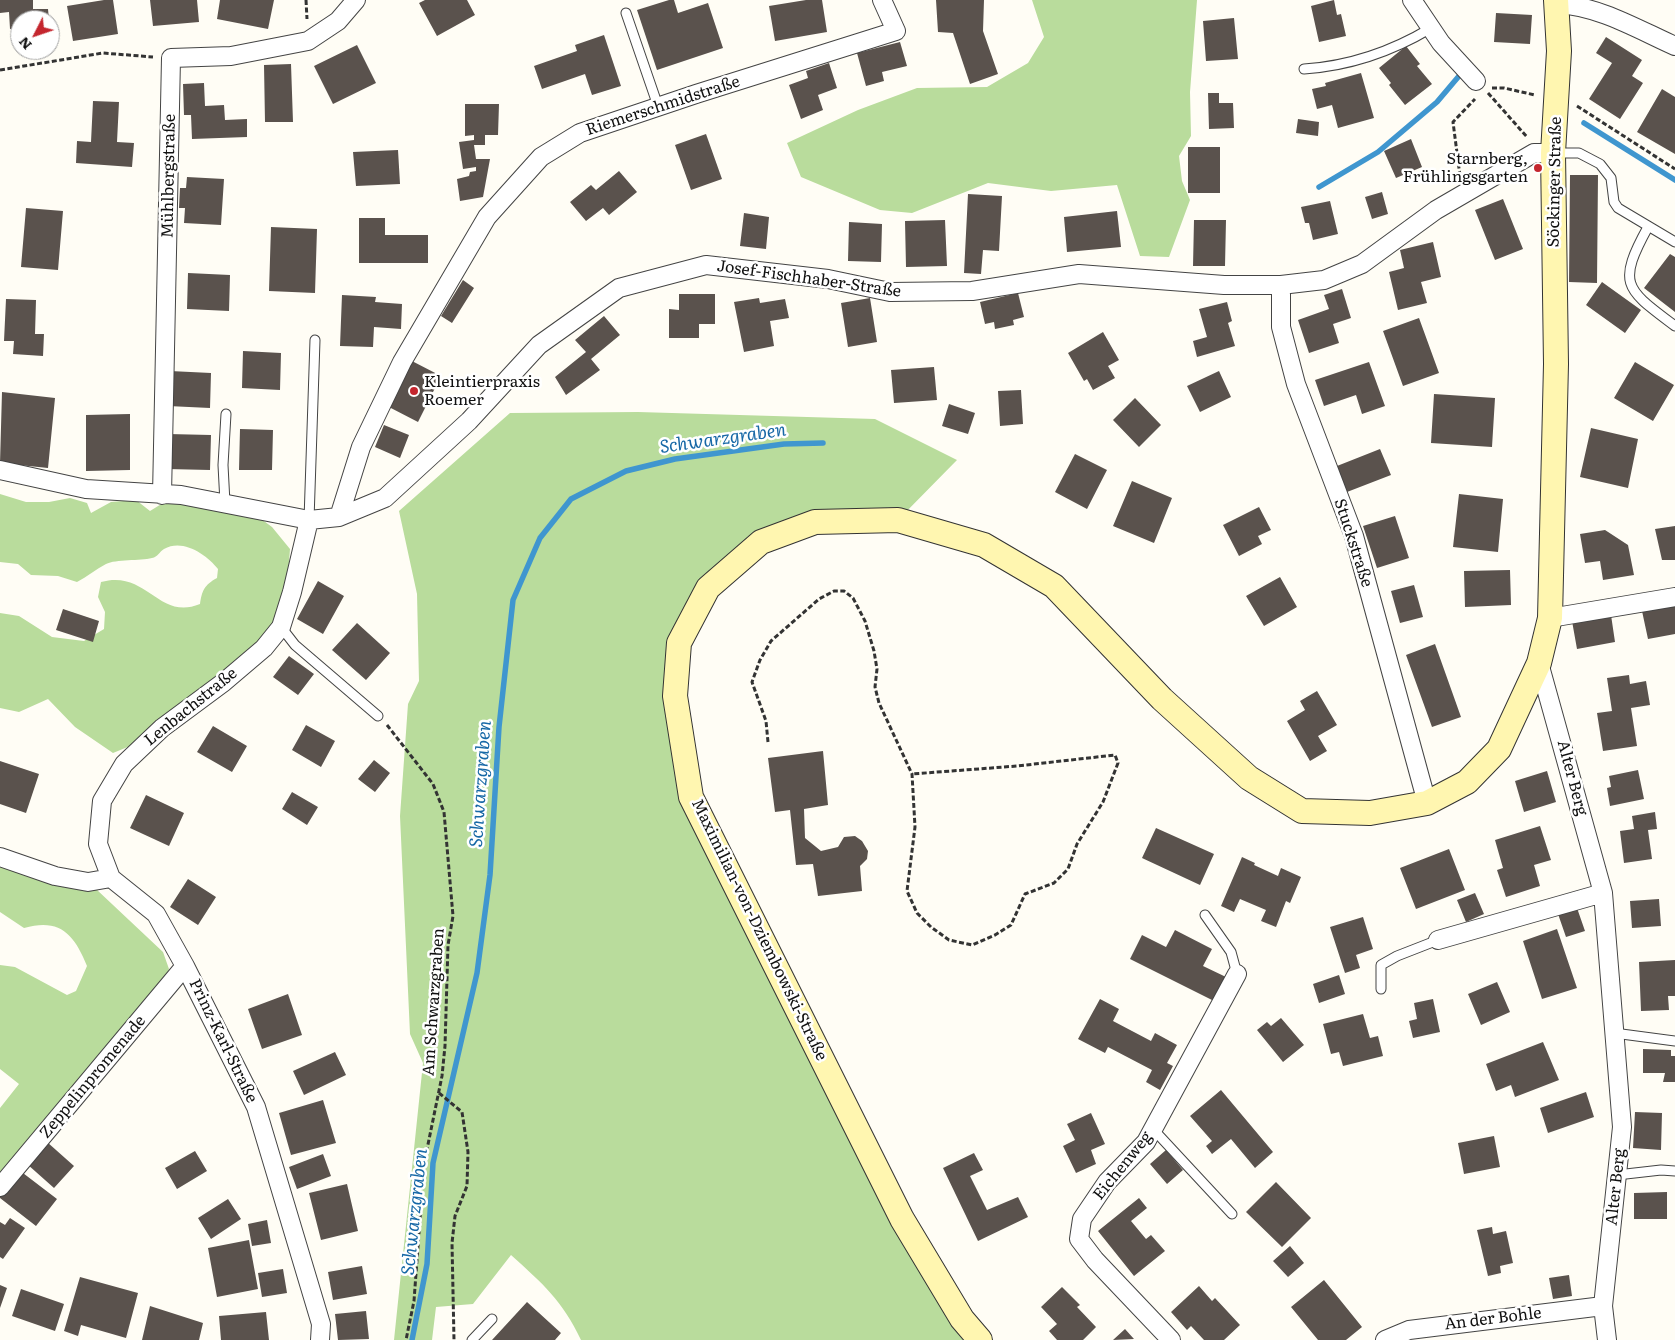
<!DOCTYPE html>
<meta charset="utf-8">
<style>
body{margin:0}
#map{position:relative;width:1675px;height:1340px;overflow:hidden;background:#fffdf5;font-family:Literata,serif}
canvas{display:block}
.north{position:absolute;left:10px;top:10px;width:50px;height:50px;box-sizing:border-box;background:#fff;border:1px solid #a0a0a0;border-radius:50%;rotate:229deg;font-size:14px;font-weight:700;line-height:20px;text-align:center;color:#111}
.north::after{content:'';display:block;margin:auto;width:18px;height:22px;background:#c4262e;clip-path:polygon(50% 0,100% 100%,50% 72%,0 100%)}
</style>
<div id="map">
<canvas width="1675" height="1340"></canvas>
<div class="north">N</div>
</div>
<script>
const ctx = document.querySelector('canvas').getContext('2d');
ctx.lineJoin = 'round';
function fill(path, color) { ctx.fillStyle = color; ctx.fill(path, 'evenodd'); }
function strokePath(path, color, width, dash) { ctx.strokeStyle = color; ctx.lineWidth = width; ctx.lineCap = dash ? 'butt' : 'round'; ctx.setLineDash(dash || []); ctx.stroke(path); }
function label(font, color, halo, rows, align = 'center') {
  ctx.font = font + ' Literata,serif'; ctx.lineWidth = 5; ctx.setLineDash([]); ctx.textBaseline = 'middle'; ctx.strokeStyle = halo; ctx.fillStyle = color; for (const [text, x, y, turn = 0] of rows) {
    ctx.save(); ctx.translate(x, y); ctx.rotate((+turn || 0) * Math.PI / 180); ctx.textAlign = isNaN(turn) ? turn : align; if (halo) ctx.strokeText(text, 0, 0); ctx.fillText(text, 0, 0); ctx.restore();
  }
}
fill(new Path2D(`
 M1032,0h165l-7,92 1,44 -12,20 3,25 8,19 -21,57 -29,-1 -23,-71 -66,6 -63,-8 -76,30 -32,-3 -79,-33 -14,-34 71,-33 59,-22 70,-1 41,-24 16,-26z
 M638,412l237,7 82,41 -59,60 -83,2 -107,66 -29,55 11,143 274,554h-383c-19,-40 -38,-56 -70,-85l-38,49 -37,3 -4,33h-38l29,-277 -13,-29 -10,-218 8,-112 11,-23 -2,-87 -18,-83 111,-98z
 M0,494l26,8h23l21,-4 17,5 4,10 20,-11 25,-2 14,11 13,-8 55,3 7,7h28l19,14 18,22 -3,40 -7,27 -17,26 -56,46 -77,58 -17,7 -38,-26 -27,-28 -29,13 -19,-4v-95l19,3 33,21 32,4 20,-12 1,-17 -7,-15 3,-15c46,-13 57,39 99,22 2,-13 4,-19 17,-26l1,-9c-11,-14 -35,-31 -54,-20 -5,3 -6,8 -12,9 -12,3 -36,1 -46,6 -10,5 -19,13 -29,18l-19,-6 -27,-1 -13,-11 -18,-2z
 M0,867l96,22 67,63 6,17 -11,23 -158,188v-72l19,-24 -19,-15v-104l15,2 52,28 9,-4 11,-25c-13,-32 -27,-48 -63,-38l-24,-16z`), '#b9dc9c');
strokePath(new Path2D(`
 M1584,123l91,57
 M1319,187l59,-35 59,-50 22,-26
 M412,1340l15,-76 6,-101 44,-190 13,-98 9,-148 14,-127 27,-62 31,-39 55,-28 49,-12 109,-15 39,-1`), '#3f96cf', 5.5);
fill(new Path2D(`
 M0,0h33v9h15l1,11h-29v9h-10l-1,-17 -9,1z
 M104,0h9l5,34 -45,7 -6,-35z
 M150,0h47l2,22 -46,4z
 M220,0h54l-6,29 -51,-10z
 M425,0h42l8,15 -38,21 -18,-33z
 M669,0h5l4,13 30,-10 15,45 -66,22 -20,-60z
 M806,0h16l5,32 -52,9 -6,-35z
 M936,0h48l-1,31 15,43 -28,10 -17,-51 -15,-1z
 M1334,0l3,15 4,-1 5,22 -27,6 -8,-36z
 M1496,13l36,2 -2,29 -36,-2z
 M1234,18l4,41 -32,2 -3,-40z
 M604,35l17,51 -29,9 -7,-21 -43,15 -8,-23 43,-15 -2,-6z
 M1606,37l36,23 -10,16 11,7 -23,36 -31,-20 23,-36 -16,-10z
 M900,42l7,24 -25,6 2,9 -18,5 -9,-33z
 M357,45l19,38 -43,21 -19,-38z
 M1406,46l14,18 -3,2 15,18 -27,21 -16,-20 2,-2 -12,-15z
 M829,63l8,25 -19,7 5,15 -22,9 -12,-34 19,-7 -2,-7z
 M291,64l2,58h-28l-1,-57z
 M1361,73l13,45 -36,10 -6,-23 -15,4 -5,-20 14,-3 -1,-3z
 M204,83l1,23 19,-1 1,15 22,-1v18l-55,2 -1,-24h-7l-1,-31z
 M1662,89l13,8v57l-38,-22z
 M1208,93h11v10h14l1,25 -25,1z
 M93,101l26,1 -2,40 17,1 -2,24 -56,-4 1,-22 14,1z
 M465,104h34l-1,31h-13v10h-11l2,14h14l-7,38 -23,4 -3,-22 12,-3 1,-4 6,-1v-4l-13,2 -4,-27 15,-2v-5l-9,1z
 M1298,119l21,3 -1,14 -22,-3z
 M706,134l16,45 -31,11 -16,-45z
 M1411,139l11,28 -26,11 -12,-27z
 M1188,147h32v46h-32z
 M398,150l2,34 -44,2 -3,-34z
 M619,171l18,21 -28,23 -6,-7 -17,13 -16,-19 21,-17 5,5z
 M1570,175h28l-1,108 -28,-1z
 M187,177l37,2 -3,46 -37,-2 1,-15h-6l1,-20h6z
 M1382,192l6,22 -16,5 -7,-22z
 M968,194l34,2 -3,55 -16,-1 -2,24 -17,-1z
 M1503,199l20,50 -28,11 -20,-50z
 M1330,201l8,33 -25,6 -4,-17h-4l-4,-16z
 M26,208l37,3 -5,59 -37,-3z
 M1117,211l4,36 -54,5 -3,-35z
 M744,213l25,4 -3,32 -26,-3z
 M359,218h26v17h43v28h-69z
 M945,220l2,46 -41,1 -1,-46z
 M1194,220h32l-1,46h-32z
 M849,222l33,2 -1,38 -33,-1z
 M271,227l46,2 -2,64 -46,-2z
 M1433,242l8,35 -20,5 6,21 -29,7 -9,-38 15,-4 -4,-18z
 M1670,254l5,3v55l-31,-24z
 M188,273l42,2 -1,36 -42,-2z
 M463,280l11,8 -22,35 -11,-7z
 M1602,282l39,28 -16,23 -39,-28z
 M1342,289l9,29 -18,6 6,19 -30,10 -11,-33 31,-11 -5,-14z
 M1018,293l6,24 -11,3 1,5 -19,4 -1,-7 -9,2 -5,-22z
 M679,294h36v30h-16v14h-30v-29l10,1z
 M342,295l34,2 -1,5 27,2 -1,25 -27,-2 -1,20 -33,-1z
 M759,298l1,5 25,-4 4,19 -19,3 4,25 -30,6 -10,-50z
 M870,298l7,44 -29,5 -7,-44z
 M6,299l30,1 -1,34h9l-1,22 -30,-2 1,-13h-10z
 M1227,302l5,19 -4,2 7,23 -38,11 -4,-16 14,-4 -8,-28z
 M604,316l16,19 -29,24 9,11 -34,25 -11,-18 31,-25 -11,-12z
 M1419,318l20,55 -36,13 -20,-55z
 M1103,332l16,28 -11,6 7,12 -22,12 -6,-11 -3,2 -16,-28z
 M243,351l38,2 -1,37 -38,-2z
 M410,360l31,16 -23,46 -31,-16z
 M1369,362l16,44 -23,8 -6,-19 -32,11 -9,-26z
 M1635,362l39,23 -21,36 -39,-23z
 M934,367l3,33 -43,3 -3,-33z
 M170,371l41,2 -1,35 -42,-2z
 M1219,371l12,26 -31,15 -13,-26z
 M1021,390l2,34 -23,2 -2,-35z
 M2,392l53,6 -7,70 -48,-5z
 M1434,394l61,4 -3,49 -61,-4z
 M1135,398l26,27 -22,22 -26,-27z
 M949,404l26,9 -7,21 -26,-8z
 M130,414v56l-44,1v-56z
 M384,425l25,10 -9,23 -25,-11z
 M1591,428l47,11 -10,49 -48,-11z
 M240,429l33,1 -1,40h-33z
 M168,434l43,1 -1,35 -43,-1z
 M1380,449l11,26 -44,17 -10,-26z
 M1075,454l32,16 -20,39 -32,-17z
 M1132,481l40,17 -18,45 -41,-17z
 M1459,494l44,5 -5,53 -45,-5z
 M1259,507l12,23 -13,6 4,8 -23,12 -16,-31z
 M1395,516l14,42 -32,10 -14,-42z
 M1675,526v34h-13l-7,-31z
 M1605,530l23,15 6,30 -31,5 -3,-19 -15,2 -5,-29z
 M1510,570l1,35 -46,2 -1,-36z
 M1280,577l17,30 -33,19 -18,-30z
 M318,581l26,15 -21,38 -26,-15z
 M1414,585l9,32 -23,6 -9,-32z
 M1675,605v29l-27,5 -6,-28z
 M63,609l36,12 -6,21 -37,-12z
 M1611,615l4,27 -38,7 -5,-28z
 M357,623l33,30 -24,27 -34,-30z
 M1435,644l26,73 -29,10 -26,-72z
 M289,656l25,18 -16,21 -25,-18z
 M1629,675l1,9 16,-3 4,24 -19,3 6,38 -34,5 -6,-38 15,-2 -5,-33z
 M1317,691l20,34 -19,11 9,15 -17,10 -23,-40 18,-11 -5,-9z
 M306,725l29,16 -14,26 -29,-17z
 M213,726l34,20 -15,26 -35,-20z
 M823,751l5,54 -24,4 1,29 16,13 17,-4 6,-10 11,-1 7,5 6,10 -1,8 -7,7 2,25 -44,5 -5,-32 -17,1 -6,-55 -15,2 -7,-54z
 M374,760l16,13 -15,19 -17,-13z
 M0,761l39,13 -13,39 -26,-9z
 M1638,770l6,29 -34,7 -3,-18 4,-1 -2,-11z
 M1547,771l9,31 -32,10 -9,-31z
 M292,792l26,15 -11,18 -25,-16z
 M146,795l38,18 -15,33 -39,-18z
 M1655,812l2,17 -9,1 4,29 -28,4 -4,-32 14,-2 -2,-13z
 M1540,826l11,34 -17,5 6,21 -34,11 -9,-27 6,-2 -8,-28z
 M1156,828l58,26 -14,31 -58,-27z
 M1449,849l16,41 -49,19 -16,-41z
 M1242,857l13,6 -1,2 24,11 3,-8 20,9 -11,26 -4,-2 -10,26 -15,-6 5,-11 -26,-11 -6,13 -13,-6z
 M188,879l28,18 -18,28 -28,-18z
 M1475,893l9,21 -18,8 -9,-22z
 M1659,899l2,27 -29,2 -2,-27z
 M1577,908l8,23 -19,6 -8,-23z
 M1363,917l10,32 -17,6 4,13 -15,5 -15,-46z
 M1557,929l20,59 -35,11 -19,-58z
 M1175,930l37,19 -9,17 23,11 -12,24 -84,-42 12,-24 24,12z
 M1675,960v36h-7l1,14 -28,1 -2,-49z
 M1339,975l6,19 -26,9 -6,-19z
 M1497,982l13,30 -29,13 -13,-31z
 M288,994l14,41 -40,14 -14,-40z
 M1100,999l19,10 -6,12 38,20 4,-8 22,12 -10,18 6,3 -13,24 -14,-8 6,-12 -44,-23 -3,6 -27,-14z
 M1433,999l7,33 -27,6 -4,-17 8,-2 -3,-16z
 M1363,1014l7,24 8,-2 5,20 -40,10 -4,-14 -8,2 -8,-30z
 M1281,1018l23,27 -21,17 -26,-32 10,-8 4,4z
 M1543,1042l16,38 -44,17 -4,-12 -15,6 -10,-27z
 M1643,1049l28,1v6h4v26h-12l2,-9h-22z
 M335,1052l11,23 -42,20 -11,-24z
 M1221,1090l52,62 -18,16 -24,-29 -19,15 -6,-8 6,-5 -22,-25z
 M1586,1092l8,25 -46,16 -8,-25z
 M323,1100l13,43 -45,12 -12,-42z
 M1635,1112l27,1 -1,37 -28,-2z
 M1091,1113l14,31 -14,6 5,14 -20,9 -13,-27 12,-6 -8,-16z
 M1494,1136l6,31 -36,7 -6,-31z
 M47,1142l27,24 -20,22 -27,-24z
 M1166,1150l17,20 -16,14 -17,-20z
 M195,1151l12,20 -30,18 -12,-21z
 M974,1153l9,17 -13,6 17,34 31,-13 10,20 -50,24 -35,-73z
 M323,1154l8,22 -34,13 -8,-22z
 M19,1170l38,29 -21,27 -36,-28v-3z
 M1276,1182l35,36 -29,29 -36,-35z
 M347,1184l11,47 -37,9 -12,-47z
 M1667,1192v27h-33v-26z
 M1139,1198l8,10 -16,13 15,18 5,-4 14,16 -31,25 -36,-45z
 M228,1199l13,20 -30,20 -13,-21z
 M10,1218l15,10 -22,31 -3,-2v-35l5,3z
 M267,1220l4,23 -19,3 -4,-22z
 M1492,1227l1,7 13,-3 7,32 -13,3 1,7 -13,3 -11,-46z
 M249,1240l9,49 -41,8 -9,-49z
 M1290,1246l14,17 -16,14 -15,-16z
 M362,1266l5,28 -34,6 -5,-28z
 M283,1269l4,24 -25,4 -4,-24z
 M1569,1275l3,21 -19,3 -4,-21z
 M80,1277l58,16 -12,45 -45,-13 -3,11 -14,-5z
 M1324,1280l38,47 -16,13h-28l-27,-33z
 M0,1285l7,3 -7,20z
 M1199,1286l13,15 3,-3 25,27 -16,15h-20l-13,-14 -4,4 -16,-18z
 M1062,1287l18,18 -3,2 19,20 -13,13h-26l-8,-9 8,-7 -16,-17z
 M21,1289l43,15 -9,27 -43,-15z
 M527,1302l34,31 -6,7h-63z
 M150,1306l53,17 -4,17h-57z
 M366,1311l3,28 -31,1 -3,-26z
 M266,1312l3,28h-48l-2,-24z
 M1125,1329l9,10 -21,1z`), '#5a524d');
const lane = new Path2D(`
 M626,13l32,93
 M1304,69c46,-3 87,-17 127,-41
 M1554,153h25l21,11 11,14 3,24 4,6 57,34
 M1648,227c-32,58 -22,62 27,99
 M225,503l-2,-38 3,-51
 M309,520l6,-180
 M281,627l14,18 83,71
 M1205,915l26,37 6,22
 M1381,989v-24l16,-9 41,-16
 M1614,1033l61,8
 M1153,1129l79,85
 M1617,1175l44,-5 14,1
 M472,1340l20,-21`);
const street = new Path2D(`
 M1412,0l29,43 35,38
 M1557,4c42,2 80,25 118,42
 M1281,285v42l15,57 58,152 73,267
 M0,470l86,19 95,6 128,25 30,-3 46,-19 84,-77 70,-76 80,-57 87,-23 122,14 62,13 82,-1 107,-17 145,11h57l43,-5 38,-16 74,-54 98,-57h19
 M162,495l9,-437 60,-2 77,-15 30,-20 18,-21
 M339,517l22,-70 41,-85 85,-145 54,-60 39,-24 116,-39 200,-63 -14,-31
 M1550,618l125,-21
 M1539,663l64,230 19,234 -19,179 4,34
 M0,857l55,19 33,6 23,-4 45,36 29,52 71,141 65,217 -1,16
 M111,878l-13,-34 4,-43 22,-37 38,-36 62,-46 40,-34 17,-21 11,-35 17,-72
 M1438,940l165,-47
 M0,1187l185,-221
 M1171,1340l-76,-80 -16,-21 3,-20 25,-37 39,-40 91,-168
 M1385,1340l24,-10 194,-24`);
const secondary = new Path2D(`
 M980,1340l-18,-21 -60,-100 -211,-422 -16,-101 4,-53 29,-55 53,-46 54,-20 83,-2 86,25 70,41 108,113 87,79 53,33 68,2 57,-10 40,-21 32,-33 40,-86 11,-45 6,-254 -3,-211 6,-102 -3,-51`);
strokePath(lane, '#444', 11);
strokePath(street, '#444', 20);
strokePath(secondary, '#333', 26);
strokePath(new Path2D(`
 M306,0l1,19
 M0,70l103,-17 50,4
 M1492,88h12l31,7
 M1488,93l39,44
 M1577,106l98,63
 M1460,176l-7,-54 22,-23
 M387,725l46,59 11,28 9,104 -5,29 -3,101 -3,30 -18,88 -10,137 -8,39
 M768,742l-2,-21 -14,-39 8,-22 11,-19 48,-42 15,-8h10l9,7 12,23 9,30 3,18 -2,18 4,16 33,71 3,53 -8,64 10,22 14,14 18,13 23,5 23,-10 16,-10 14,-31 29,-11 14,-14 9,-25 26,-42 15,-39 -3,-8 -98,11 -105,8
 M439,1093l23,19 6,40 -1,34 -12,30 -3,27 2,97`), '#333', 3, [5, 2.5]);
strokePath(lane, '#fff', 9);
strokePath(street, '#fff', 18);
strokePath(secondary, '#fff6b0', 24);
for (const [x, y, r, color] of [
 [1538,168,5,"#c4262e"],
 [414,391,5,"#c4262e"]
]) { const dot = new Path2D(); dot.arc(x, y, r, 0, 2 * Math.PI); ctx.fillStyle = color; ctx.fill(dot); strokePath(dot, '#fff', 2); }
label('16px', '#111', '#fff', [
 ["Riemerschmidstraße",663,106,-18],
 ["Mühlbergstraße",169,176,-89],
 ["Söckinger Straße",1555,182,-89],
 ["Josef-Fischhaber-Straße",809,279,8],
 ["Stuckstraße",1353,543,72],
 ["Lenbachstraße",191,707,-39],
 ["Alter Berg",1572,778,75],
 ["Maximilian-von-Dziembowski-Straße",759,930,64],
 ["Am Schwarzgraben",434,1002,-86],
 ["Prinz-Karl-Straße",223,1041,64],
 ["Zeppelinpromenade",93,1077,-50],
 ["Eichenweg",1123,1166,-51],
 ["Alter Berg",1616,1187,-84],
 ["An der Bohle",1493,1319,-7]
]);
label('16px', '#111', '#fff', [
 ["Starnberg,",1528,159],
 ["Frühlingsgarten",1528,177],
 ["Kleintierpraxis",424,382,"left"],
 ["Roemer",424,400,"left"]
], 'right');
label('italic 18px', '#1768a6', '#fff', [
 ["Schwarzgraben",723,439,-8],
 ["Schwarzgraben",481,784,-86],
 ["Schwarzgraben",415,1212,-84]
]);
</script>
